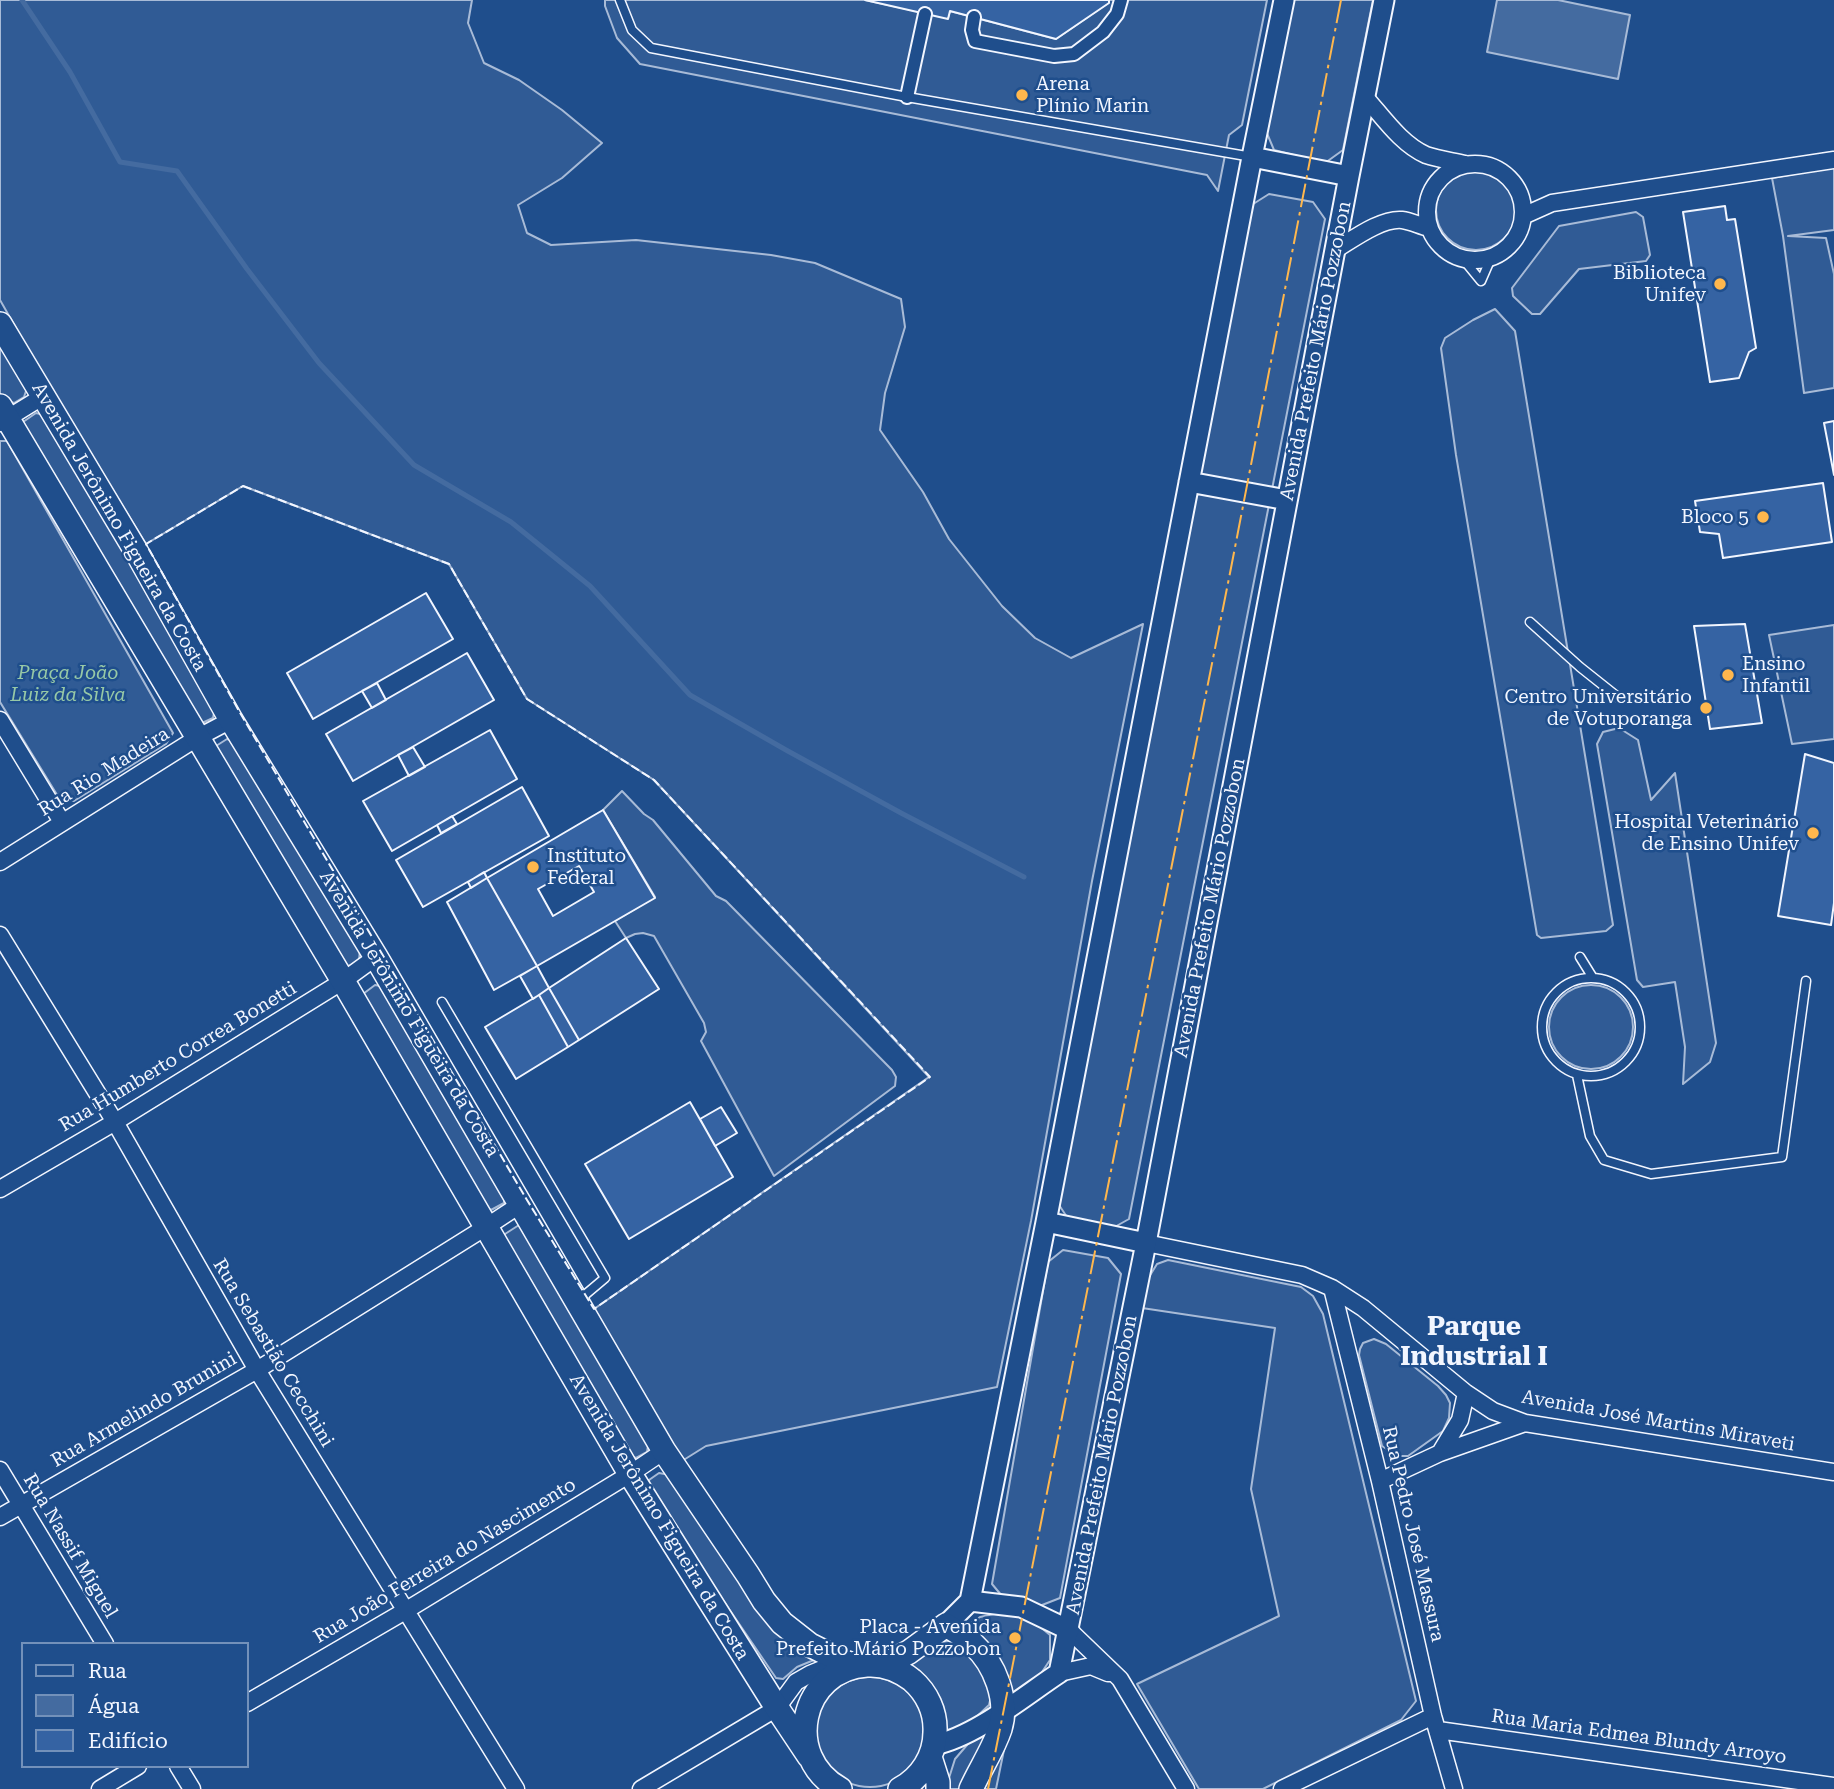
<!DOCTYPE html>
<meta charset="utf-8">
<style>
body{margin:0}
#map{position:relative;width:1834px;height:1789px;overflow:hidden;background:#1f4e8c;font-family:"Roboto Serif",serif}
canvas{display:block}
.legend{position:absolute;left:21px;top:1642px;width:228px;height:126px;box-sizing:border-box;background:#1f4e8c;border:2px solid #7391ba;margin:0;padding:9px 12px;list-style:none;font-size:21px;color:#f2f6ff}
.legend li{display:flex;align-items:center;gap:14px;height:35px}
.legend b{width:35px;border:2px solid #7391ba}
</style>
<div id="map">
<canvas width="1834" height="1789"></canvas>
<ul class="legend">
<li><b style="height:9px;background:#1f4e8c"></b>Rua</li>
<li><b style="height:19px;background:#446ba0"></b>Água</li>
<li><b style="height:19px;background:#3563a3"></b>Edifício</li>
</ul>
</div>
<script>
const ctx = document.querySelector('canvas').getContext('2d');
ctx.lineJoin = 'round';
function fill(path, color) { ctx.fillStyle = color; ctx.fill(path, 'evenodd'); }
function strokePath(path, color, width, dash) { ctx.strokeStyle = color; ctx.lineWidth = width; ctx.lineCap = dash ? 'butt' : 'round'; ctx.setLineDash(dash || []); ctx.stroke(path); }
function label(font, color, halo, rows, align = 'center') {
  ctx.font = font + ' "Roboto Serif",serif'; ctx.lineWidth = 5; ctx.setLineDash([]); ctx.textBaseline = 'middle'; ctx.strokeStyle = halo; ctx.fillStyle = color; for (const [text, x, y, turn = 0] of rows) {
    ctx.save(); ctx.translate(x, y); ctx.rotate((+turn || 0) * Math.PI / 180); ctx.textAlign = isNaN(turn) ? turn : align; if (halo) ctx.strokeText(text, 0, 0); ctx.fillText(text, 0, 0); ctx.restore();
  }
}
const built = new Path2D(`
 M0,0h472l-4,23 16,40 35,17 43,30 40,33 -40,35 -44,27 9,28 24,12 85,-5 135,15 44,8 86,36 4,28 -20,66 -5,37 43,62 26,47 53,67 33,32 36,20 72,-34 -51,257 -61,340 -34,166 -291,59 -24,15 -88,-152 335,-232 -275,-297 -127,-81 -78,-135 -206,-78 -97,58 -93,-151 -53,-93z
 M605,0h260l83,18 2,-7 106,28 52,-36 1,-3h158l-25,125 -13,10 -11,56 -11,-16 -567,-111 -23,-26 -12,-32z
 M1292,0h81l-30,150 -18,13 -51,-13 -8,-19z
 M1834,167v63l-46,6 38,2 8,36v114l-30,5 -21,-157 -11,-58z
 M1436 210a40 40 0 1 1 80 0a40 40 0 1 1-80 0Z
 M1269,194l44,8 12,17 -196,1000 -18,10 -42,-9 -12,-18 193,-996z
 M1636,212l7,5 7,38 -4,6 -67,8 -39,45h-8l-19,-18 -1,-8 47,-62z
 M1495,309l20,22 98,594 -7,6 -65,7 -4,-3 -81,-480 -15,-107 4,-10 28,-18z
 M0,337l28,48 -4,12 -10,6 -12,-4 -2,-4z
 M36,413l8,2 171,293 -2,10 -11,5 -179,-290v-11z
 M0,441h7l166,292 -7,11 -92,57 -15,-3 -59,-96z
 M1834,625v114l-42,5 -23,-109z
 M1619,728l19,12 13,60 24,-27 41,270 -6,19 -27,22 2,-37 -10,-65 -32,5 -6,-7 -40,-236 6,-12z
 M227,739l11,3 122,207 -1,11 -10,6 -10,-3 -123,-217z
 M622,791l22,23 9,6 63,76 10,5 166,169 4,7 -1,9 -121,90 -73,-135 5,-9 -2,-9 -50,-87 -11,-3 -8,1 -9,4 -11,-17 40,-24 -52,-87z
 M375,985l10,2 119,203v13l-13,7 -11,-8 -117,-208z
 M1549 1027a42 42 0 1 1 84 0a42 42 0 1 1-84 0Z
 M519,1225l130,215 -2,12 -11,6 -11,-4 -120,-208v-12z
 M1063,1250l45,8 13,16 -61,324 -23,9 -35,-11 -10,-12 56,-322z
 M1168,1260l133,27 12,9 10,18 93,387 -15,19 -138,69h-64l-62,-105 142,-68 -28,-127 24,-161 -133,-20 7,-31 8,-13z
 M1374,1339l12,5 52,42 8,9 4,8 -1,15 -6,13 -35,25h-11l-15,-10 -23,-91 1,-6 3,-6z
 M659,1473l11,2 144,179v6l-17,7 -14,12 -7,-1 -126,-185 -1,-13z
 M1003,1612l30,9 17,14v25l-10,15 -27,19 -4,-2 -17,-42 -16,-19 -4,-9 8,-5z
 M956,1639l13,9 23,44 -3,13 -18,17 -22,9h-8l-35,-64 5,-6 33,-19z
 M815 1732a55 55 0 1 1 110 0a55 55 0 1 1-110 0Z
 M987,1732l-24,57h-15l1,-11 6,-19 18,-21z
 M1006,1740l-10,49h-15z`);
fill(built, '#305b95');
strokePath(built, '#a8bbd7', 2);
const water = new Path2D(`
 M1497,0h61l72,15 -12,64 -131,-27z`);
fill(water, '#446ba0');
strokePath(water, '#a8bbd7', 2);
strokePath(new Path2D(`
 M22,0l48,72 50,90 57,9 70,98 72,94 95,102 97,57 79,64 100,109 96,55 115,63 123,64`), '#446ba0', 5);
const building = new Path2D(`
 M865,0h244v3l-53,36 -106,-28 -2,8z
 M1725,206l2,14 8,-1 21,129 -7,4 -10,26 -29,4 -27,-170z
 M1834,421v54l-10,-52z
 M1823,483l9,59 -109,16 -4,-24 -19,-2 -5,-31z
 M426,593l27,46 -140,80 -26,-46z
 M1745,624l17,99 -52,6 -16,-103z
 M467,653l27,47 -141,81 -27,-47z
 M377,683l9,17 -14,8 -10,-17z
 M490,730l27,49 -125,72 -29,-50z
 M413,747l12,20 -16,9 -11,-21z
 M1805,754l29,9v140l-3,22 -53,-9z
 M522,787l27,49 -126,71 -27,-47z
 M603,810l52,88 -118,68 -50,-88zM579,866l15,26 -41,24 -15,-27z
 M452,816l5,8 -16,9 -4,-8z
 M484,872l3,6 -16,10 -3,-6z
 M487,878l50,88 -43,24 -47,-88z
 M626,938l33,51 -80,51 -30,-52z
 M537,966l12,22 -16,11 -13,-23z
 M549,988l30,52 -11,7 -29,-52z
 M539,995l29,52 -52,32 -31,-52z
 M690,1102l43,75 -104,62 -44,-75z
 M721,1107l16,26 -22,13 -15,-27z`);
fill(building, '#3563a3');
strokePath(building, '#f2f6ff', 2);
const service = new Path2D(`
 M620,0l12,30 19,18 256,49 345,60
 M1463,259l18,22 10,-23
 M1530,622l50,45 39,31
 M1580,957l13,21
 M1542 1027a49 49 0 1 1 98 0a49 49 0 1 1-98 0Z
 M442,1002l163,276 -19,16 -6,8
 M1577,1075l13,61 14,24 47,14 131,-17 24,-176`);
const pedestrian = new Path2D(`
 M974,17l-2,13 3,11 79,15 20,-2 29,-22 14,-18 4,-14
 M907,97l18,-83`);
const minor = new Path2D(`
 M1365,97c18,20 36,47 61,58 12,4 26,6 39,9
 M1427 212a48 48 0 1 1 96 0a48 48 0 1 1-96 0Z
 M1523,216l29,-13 282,-43
 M1335,250c17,-10 46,-32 67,-30 9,1 18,6 27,8
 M0,423l42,-26
 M0,720l62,102
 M0,862l197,-124 34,-18
 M0,935l115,187 142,248 259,419
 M0,1189l115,-67 228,-141 33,-24
 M1146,1243l156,32 30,13 31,20 103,85 27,18 32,12 309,49
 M1332,1288l48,193 53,235 21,73
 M1440,1453l20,-33 6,-27
 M0,1470l105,174
 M1380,1481l60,-28 85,-30
 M0,1517l257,-147 229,-143 35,-23
 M1069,1630l51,49 66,110
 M1059,1673l32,-7 17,7
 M247,1703l158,-92 225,-137 34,-23
 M1438,1730l396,56
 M178,1766l14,23
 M100,1789l38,-23
 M641,1789l136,-81 19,-26 14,-8 17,-7 15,4
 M1282,1789l151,-73`);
const tertiary = new Path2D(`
 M1252,157l97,19
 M1189,482l98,18
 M1046,1222l100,21
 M970,1601l51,6 48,23
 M946,1625l24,-24 76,-379 206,-1065 32,-157
 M934,1745c41,-8 90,-49 125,-72l87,-430 203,-1067 35,-176`);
const secondary = new Path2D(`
 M0,324l136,227 95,169 145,237 288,494 84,124 16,26 18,22 28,22 34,17 13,4
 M0,406l343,575 287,493 147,234 32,48
 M883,1666l26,-14 37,-27c10,6 19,11 27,19 22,20 36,56 27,85 -7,21 -20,40 -29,60
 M930,1757l8,25v7
 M840,1789c-58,-32 -40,-120 27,-124 16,-1 32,5 45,15 15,13 24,32 23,52 0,24 -14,46 -35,57`);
strokePath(service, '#f2f6ff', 11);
strokePath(pedestrian, '#f2f6ff', 16);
strokePath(minor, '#f2f6ff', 19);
strokePath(tertiary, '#f2f6ff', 23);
strokePath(secondary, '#f2f6ff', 26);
strokePath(service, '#1f4e8c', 8);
strokePath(pedestrian, '#1f4e8c', 12);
strokePath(minor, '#1f4e8c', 16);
strokePath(tertiary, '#1f4e8c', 19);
strokePath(secondary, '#1f4e8c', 23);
strokePath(new Path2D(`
 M243,486l206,78 78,135 127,81 276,297 -336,232 -67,-109 -288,-489 -93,-167z`), '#f2f6ff', 2, [9, 3.5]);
strokePath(new Path2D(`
 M988,1789l243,-1221 110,-568`), '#ffb74d', 2, [24, 5, 3.5, 5]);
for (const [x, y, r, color] of [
 [1022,95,7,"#ffb74d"],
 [1720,284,7,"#ffb74d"],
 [1763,517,7,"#ffb74d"],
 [1728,675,7,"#ffb74d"],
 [1706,708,7,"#ffb74d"],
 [1813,833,7,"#ffb74d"],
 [533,867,7,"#ffb74d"],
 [1015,1638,7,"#ffb74d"]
]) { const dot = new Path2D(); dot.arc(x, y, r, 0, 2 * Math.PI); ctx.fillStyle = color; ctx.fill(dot); strokePath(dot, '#1f4e8c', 2.5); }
label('19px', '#f2f6ff', '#1f4e8c', [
 ["Arena",1036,84,"left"],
 ["Plínio Marin",1036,106,"left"],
 ["Biblioteca",1706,273],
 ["Unifev",1706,295],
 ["Bloco 5",1749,517],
 ["Ensino",1742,664,"left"],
 ["Infantil",1742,686,"left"],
 ["Centro Universitário",1692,697],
 ["de Votuporanga",1692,719],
 ["Hospital Veterinário",1799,822],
 ["de Ensino Unifev",1799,844],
 ["Instituto",547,856,"left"],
 ["Federal",547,878,"left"],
 ["Placa - Avenida",1001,1627],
 ["Prefeito Mário Pozzobon",1001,1649]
], 'right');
label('19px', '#f2f6ff', '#1f4e8c', [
 ["Avenida Prefeito Mário Pozzobon",1316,351,-79],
 ["Avenida Jerônimo Figueira da Costa",119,527,60],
 ["Rua Rio Madeira",104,772,-32],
 ["Avenida Prefeito Mário Pozzobon",1210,908,-79],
 ["Avenida Jerônimo Figueira da Costa",409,1014,59],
 ["Rua Humberto Correa Bonetti",178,1057,-31],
 ["Rua Sebastião Cecchini",273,1353,59],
 ["Rua Armelindo Brunini",144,1410,-30],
 ["Avenida José Martins Miraveti",1658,1421,10],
 ["Avenida Prefeito Mário Pozzobon",1102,1465,-79],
 ["Avenida Jerônimo Figueira da Costa",659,1517,59],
 ["Rua Pedro José Massura",1413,1534,77],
 ["Rua Nassif Miguel",70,1546,59],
 ["Rua João Ferreira do Nascimento",445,1561,-31],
 ["Rua Maria Edmea Blundy Arroyo",1639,1737,8]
]);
label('italic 19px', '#97c8a6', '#1f4e8c', [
 ["Praça João",68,673],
 ["Luiz da Silva",68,695]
]);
label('bold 26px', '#f2f6ff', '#1f4e8c', [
 ["Parque",1474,1327],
 ["Industrial I",1474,1357]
]);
</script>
